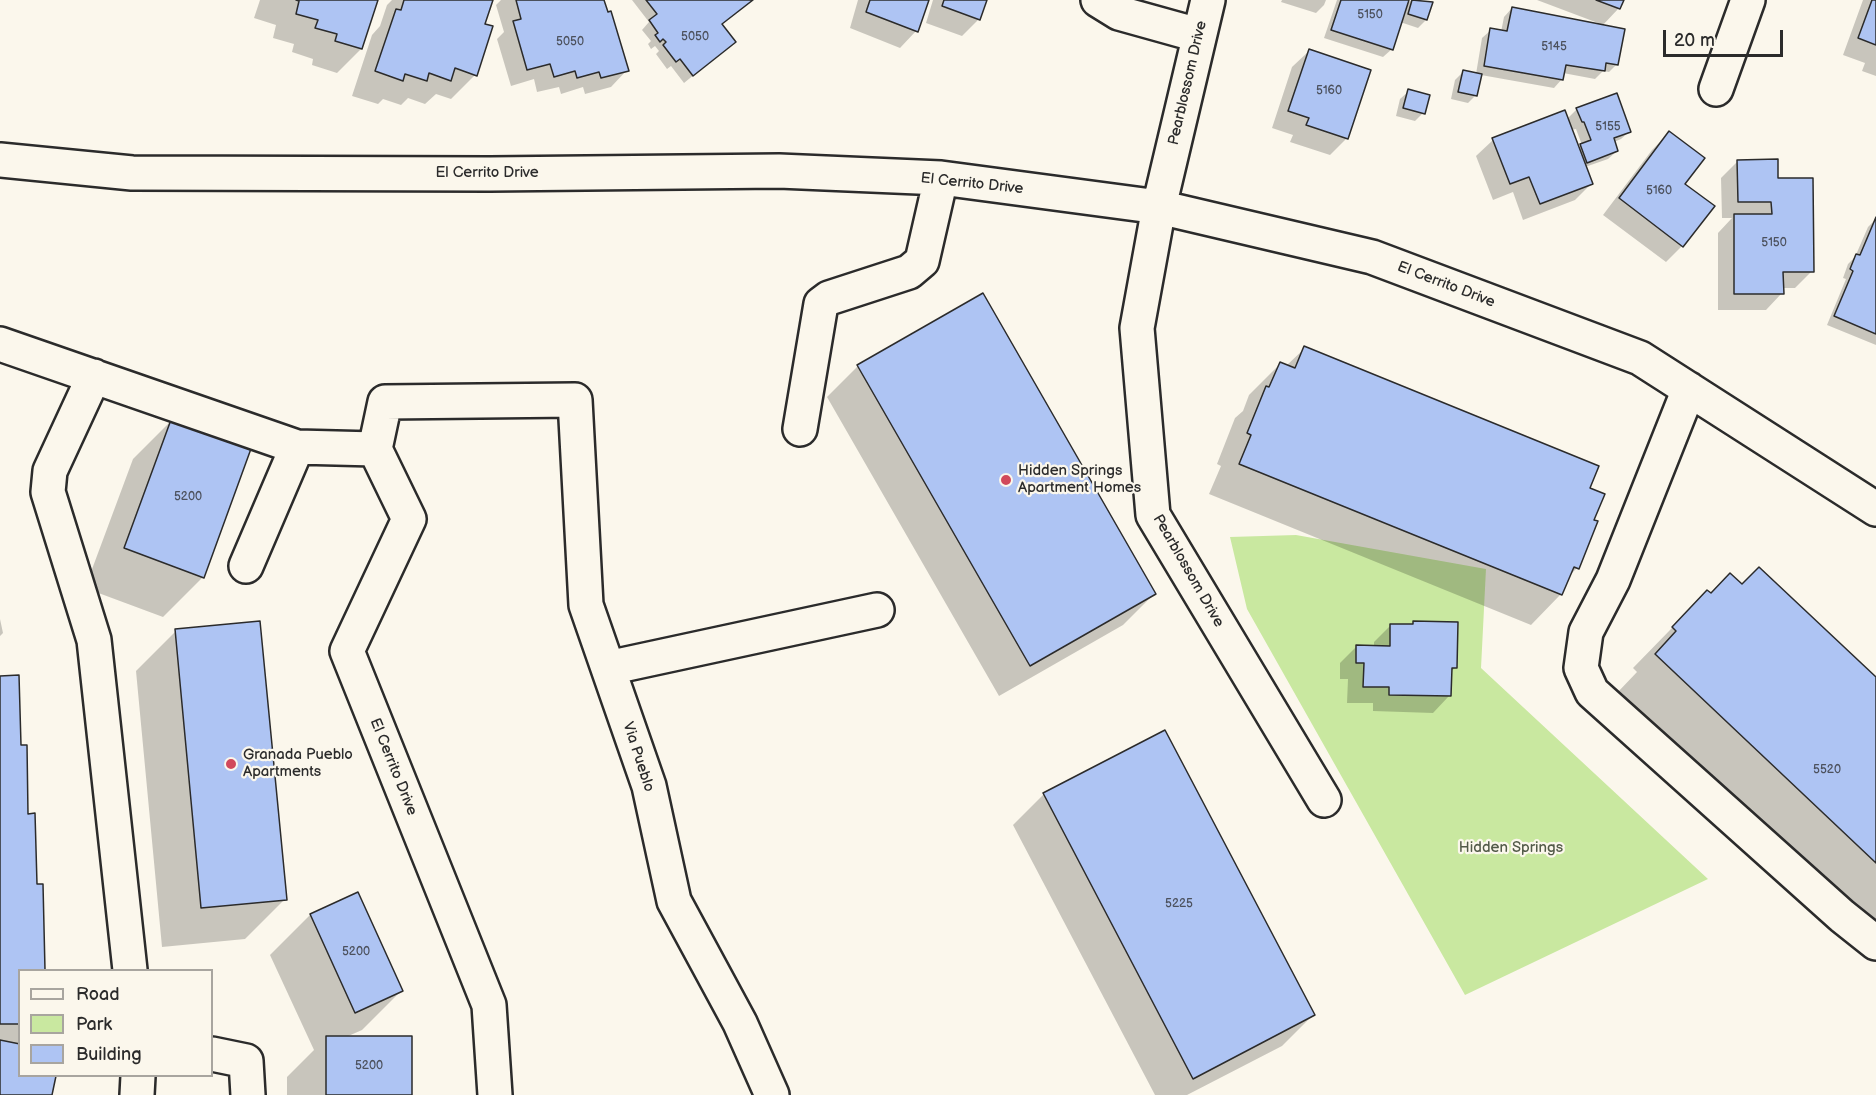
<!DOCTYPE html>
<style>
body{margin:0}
#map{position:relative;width:1876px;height:1095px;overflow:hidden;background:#fbf7ec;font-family:"Balsamiq Sans",sans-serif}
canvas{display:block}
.legend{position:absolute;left:18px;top:969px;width:195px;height:108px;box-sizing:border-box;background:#fbf7ec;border:2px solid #a8a59f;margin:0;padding:8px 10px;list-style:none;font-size:18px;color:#2b2b2b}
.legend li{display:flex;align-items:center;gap:12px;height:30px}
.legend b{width:30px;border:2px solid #a8a59f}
.scale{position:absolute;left:1663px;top:30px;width:120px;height:27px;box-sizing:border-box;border:3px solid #2b2b2b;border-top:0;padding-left:8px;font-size:18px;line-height:21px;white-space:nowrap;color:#2b2b2b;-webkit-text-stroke:4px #fbf7ec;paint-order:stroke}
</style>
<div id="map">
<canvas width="1876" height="1095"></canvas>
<ul class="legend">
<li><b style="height:8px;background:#fbf7ec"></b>Road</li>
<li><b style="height:16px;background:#c9e8a0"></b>Park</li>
<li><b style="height:16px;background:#aec4f3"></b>Building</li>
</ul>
<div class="scale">20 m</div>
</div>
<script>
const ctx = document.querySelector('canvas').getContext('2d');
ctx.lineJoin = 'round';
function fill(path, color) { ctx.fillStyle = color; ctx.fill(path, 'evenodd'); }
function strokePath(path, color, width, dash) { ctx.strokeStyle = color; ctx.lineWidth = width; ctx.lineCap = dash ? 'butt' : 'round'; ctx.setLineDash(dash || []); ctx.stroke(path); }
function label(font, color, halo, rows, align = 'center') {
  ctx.font = font + ' "Balsamiq Sans",sans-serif'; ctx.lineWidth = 4.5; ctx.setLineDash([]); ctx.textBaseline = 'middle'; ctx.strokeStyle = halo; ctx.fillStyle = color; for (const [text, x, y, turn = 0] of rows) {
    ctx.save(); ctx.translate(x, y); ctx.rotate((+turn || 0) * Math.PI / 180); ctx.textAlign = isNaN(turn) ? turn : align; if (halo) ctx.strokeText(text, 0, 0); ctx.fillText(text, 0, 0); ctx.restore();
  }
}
fill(new Path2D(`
 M1296,535l190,34 -5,99 227,211 -243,116 -218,-386 -17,-72z`), '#c9e8a0');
fill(new Path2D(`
 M260,0h116l-15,49 -24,24 -25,-8 1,-6 -21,-7 2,-8 -21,-6 3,-13 -22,-7z
 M392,0h99l-7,25 -9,50 -24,24 -15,-5 -11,10 -17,-6 -7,7 -18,-6 -5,5 -26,-8 20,-61 8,-9 7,-21z
 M501,0h101l25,70 -16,17 -26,7 -2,-7 -22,7 -2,-7 -22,5 -3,-13 -23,7 -14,-47 7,-7 -8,-27z
 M632,0h121l-32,25 13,17 -50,41 -13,-17 -4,3 -11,-15 3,-3 -4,-5 -4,3 -3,-5 3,-3 -9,-11 7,-8z
 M858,0h70l-12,31 -16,17 -50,-20z
 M933,0h52l-6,19 -17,17 -36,-13z
 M1282,0h44l-2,5 -8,8 -35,-11z
 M1337,0h71l-2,6 5,-6 20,3 -5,17 -8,8 -18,-6 -8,27 -9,8 -59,-19z
 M1537,0h85l-3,8 -17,18 15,38 -8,8 -6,-1 -8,8 -32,-6 -1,6 -8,9 -73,-13 -5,20 -8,8 -17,-4 4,-19 8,-8 13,2 6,-36 9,-8 10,2 3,-15 8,-9 85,17 1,-2z
 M1863,0h13v76l-14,-5 3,-8 -22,-8z
 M1309,51l60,20 -23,68 -16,16 -40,-13 3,-7 -21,-7 20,-61z
 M1409,91l14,22 -8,8 -19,-5 4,-17z
 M1577,109l53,22 -9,8 -7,3 3,9 -9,8 -23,8 7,16 -17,17 -52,20 -10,-28 -20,8 -17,-44 17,-16 74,-21zM1576,129l6,16 -4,3 -7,-18z
 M1669,133l14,51 -1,62 -16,16 -63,-47 49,-65z
 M1738,161l39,19 35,91 -17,17h-13v5l-16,17h-48v-77l14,-15h-10l-1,-40z
 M1876,219v126l-49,-20 19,-46 -3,-1 5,-14 7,-7 13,-30z
 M1305,348l283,141 4,32 -15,47 -9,9 -7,17 -30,31 -322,-131 12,-28 -4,-2 18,-46 8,-7 6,-16 31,-31 6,2z
 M858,366l296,228 -31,31 -124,71 -172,-299z
 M173,419l30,158 -40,40 -78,-29 48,-129z
 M1707,592l169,87v246l-260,-231 21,-22 -4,-4z
 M0,619l3,14 -3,3z
 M1414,622l41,46 -5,4 -1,24 -16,17 -60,-2v-8h-26l1,-24h-8v-16l17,-17 17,1v-5l17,-17 19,1z
 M176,631l109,268 -40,40 -83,8 -26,-276z
 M0,677l19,69 16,139h6l2,85h-23v106h34l-3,19h-51z
 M1044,794l269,221 -31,31 -95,49h-32l-142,-270z
 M357,894l45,96 -40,40 -16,7 64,58h-123v-18l27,-27 -44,-95 40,-40z`), '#0003');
const building = new Path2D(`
 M296,0h82l-16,49 -27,-8 2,-7 -22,-6 3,-8 -22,-6 3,-13z
 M404,0h89l-8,24 8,2 -16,50 -22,-8 -4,13 -22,-8 -2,8 -22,-7 -2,7 -28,-10 21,-62 5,1z
 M516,0h88l4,12 3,-1 18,60 -28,7 -2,-6 -22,6 -2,-7 -21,6 -4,-13 -23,6 -14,-49 8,-2z
 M646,0h107l-31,24 14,18 -43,34 -13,-17 -4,3 -13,-17 3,-3 -3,-3 -3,3 -5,-7 3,-2 -9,-13 8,-6z
 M870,0h59l-11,32 -52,-20z
 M944,0h43l-7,20 -38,-14z
 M1341,0h68l-16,50 -62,-20z
 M1412,0l21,2 -6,18 -19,-6z
 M1596,0h28l-4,9z
 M1872,0h4v45l-18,-7z
 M1512,7l113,22 -7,36 -12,-2 -1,8 -39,-6 -3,15 -79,-14 6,-38 17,3z
 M1309,49l62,21 -23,69 -42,-14 3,-7 -21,-7z
 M1463,70l19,4 -5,22 -19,-4z
 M1408,89l22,6 -5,19 -22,-6z
 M1617,93l14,39 -17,6 4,13 -31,12 -7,-19 11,-4 -7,-18h-2l-6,-14z
 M1565,110l28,74 -53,20 -11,-27 -19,7 -18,-46z
 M1669,131l36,27 -20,26 30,22 -32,41 -64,-49z
 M1778,159v19h35l1,94h-31l1,22h-50v-80h38l-1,-12h-33l-1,-42z
 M1876,217v117l-42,-18 19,-45 -3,-2 6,-15 4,1z
 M983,293l173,301 -126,72 -173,-301z
 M1304,346l295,120 -9,22 15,6 -11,26 4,1 -19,48 -5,-2 -12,28 -323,-131 12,-29 -4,-2 19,-47 3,1 11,-25 15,6z
 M172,417l80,29 -48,132 -80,-30z
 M1759,567l117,110v186l-221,-209 21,-23 -4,-4 35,-37 4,3 19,-20 12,11z
 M260,621l27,279 -86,8 -26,-279z
 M1413,621l45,1 -1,46h-5l-1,28 -62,-1v-8h-26l1,-24h-8v-18l34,1v-22h23z
 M19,675l2,70h6l1,69 7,-1 2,71h6l2,86h-25v54h-20v-348z
 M1165,730l150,285 -122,64 -150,-286z
 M358,892l45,99 -48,22 -45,-99z
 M326,1036h86v59h-86z
 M0,1040l20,4v32h36l-4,19h-52z`);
fill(building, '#aec4f3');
strokePath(building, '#2b2b2b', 1.5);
const minor = new Path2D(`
 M1098,0l21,13 79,22
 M1208,0l-49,207 -22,121 16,187 171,285
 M1716,89l32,-89
 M0,160l132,13 358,1 289,-3 162,7 218,29 213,50 268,101 236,151
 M0,344l297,103 78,2
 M94,376l-44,95 -2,21 46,148 36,330
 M1689,389l-76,191 -27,52 -5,36 11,24 250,224 34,27
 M800,429l21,-125 8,-6 80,-26 13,-11 19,-83
 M375,449l10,-47 190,-2 11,205 63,181 25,115 66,122 32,72
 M375,449l34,70 -62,132 142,354 6,90
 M246,566l51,-119
 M608,668l269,-58
 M212,1054l34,7 2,34
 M137,1095l1,-19`);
strokePath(minor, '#2b2b2b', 38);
strokePath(minor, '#fbf7ec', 33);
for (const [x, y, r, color] of [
 [1006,480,6,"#d1495b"],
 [231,764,6,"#d1495b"]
]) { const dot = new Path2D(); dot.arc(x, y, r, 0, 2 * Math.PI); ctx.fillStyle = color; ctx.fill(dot); strokePath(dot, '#fbf7ec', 2); }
label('12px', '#4c515d', null, [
 ["5150",1370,15],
 ["5050",695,37],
 ["5050",570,42],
 ["5145",1554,47],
 ["5160",1329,91],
 ["5155",1608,127],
 ["5160",1659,191],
 ["5150",1774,243],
 ["5200",188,497],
 ["5520",1827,770],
 ["5225",1179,904],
 ["5200",356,952],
 ["5200",369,1066]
]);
label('15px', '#2b2b2b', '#fbf7ec', [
 ["Pearblossom Drive",1188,83,-77],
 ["El Cerrito Drive",487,173],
 ["El Cerrito Drive",972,184,6],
 ["El Cerrito Drive",1446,285,21],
 ["Pearblossom Drive",1188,571,60],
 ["Via Pueblo",638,757,72],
 ["El Cerrito Drive",393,767,68]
]);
label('15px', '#2b2b2b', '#fbf7ec', [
 ["Hidden Springs",1018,471],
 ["Apartment Homes",1018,488],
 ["Granada Pueblo",243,755],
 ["Apartments",243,772]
], 'left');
label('15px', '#525a48', '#fbf7ec', [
 ["Hidden Springs",1511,848]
]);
</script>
